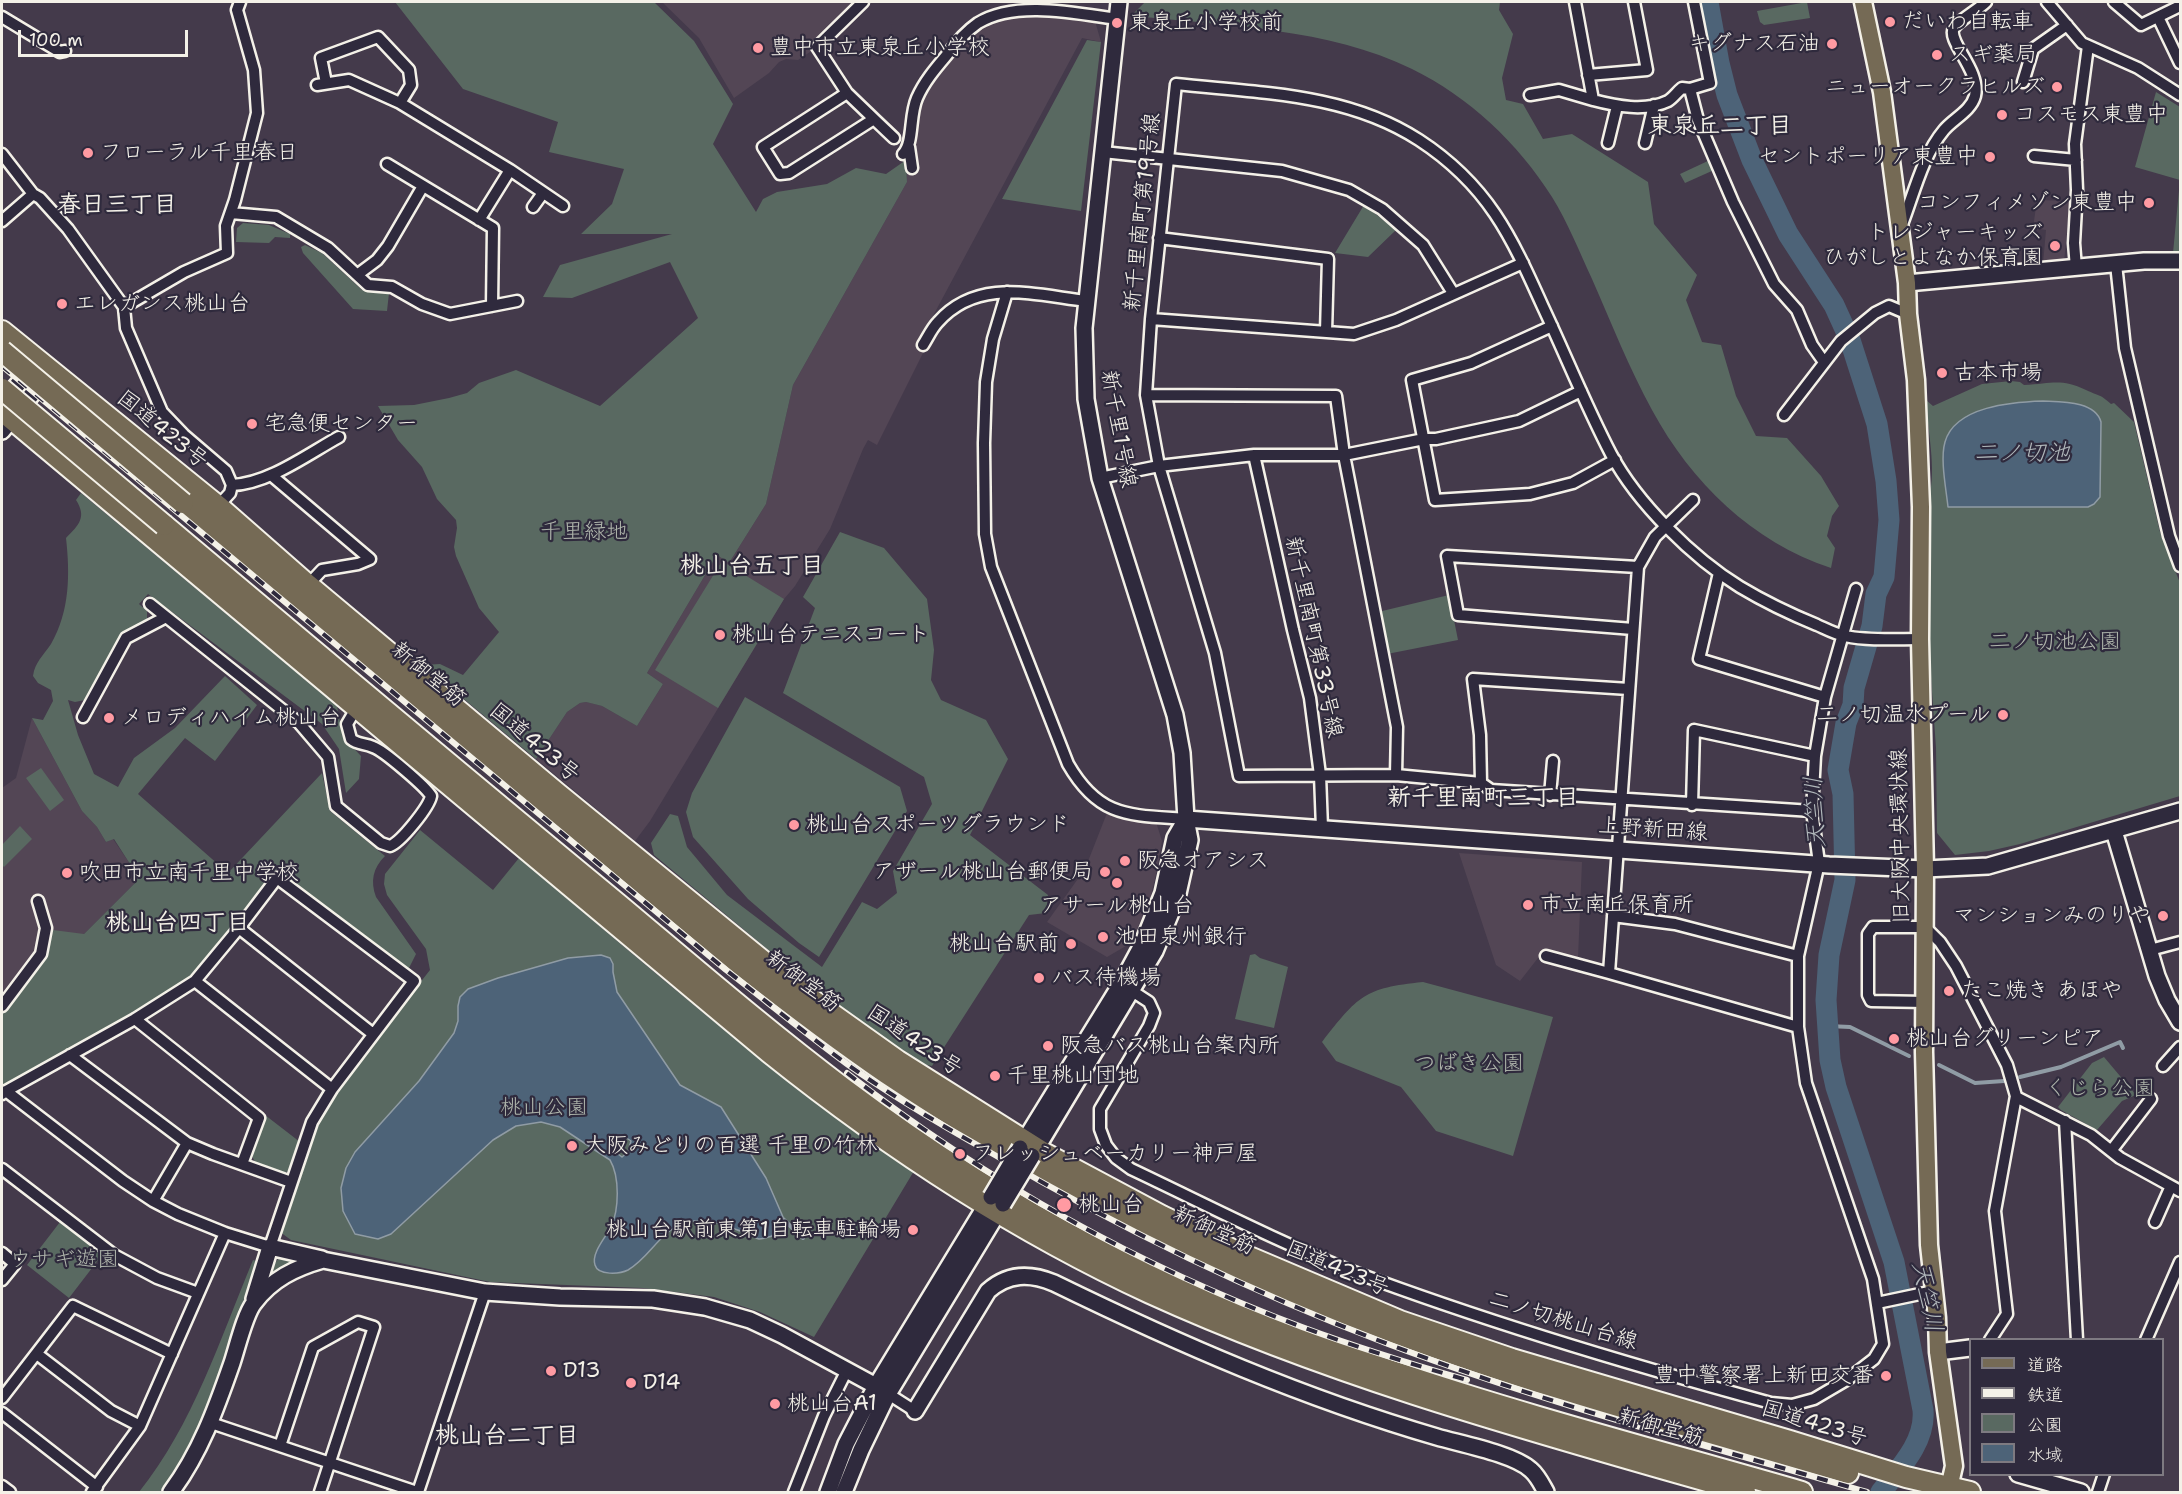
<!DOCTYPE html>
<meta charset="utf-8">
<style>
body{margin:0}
#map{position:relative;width:2182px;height:1494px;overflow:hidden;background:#443a4b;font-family:"Shantell Sans","Klee One",sans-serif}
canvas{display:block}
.frame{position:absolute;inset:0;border:3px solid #f4f1e8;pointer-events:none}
.legend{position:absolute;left:1969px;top:1338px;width:195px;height:138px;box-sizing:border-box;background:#2f2a3d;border:2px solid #7e7a81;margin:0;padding:8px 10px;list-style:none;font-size:18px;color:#f4f1e8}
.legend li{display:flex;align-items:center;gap:12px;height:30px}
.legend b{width:30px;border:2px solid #7e7a81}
.scale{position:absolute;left:18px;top:30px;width:170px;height:27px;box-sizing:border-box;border:3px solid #f4f1e8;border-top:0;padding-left:8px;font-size:18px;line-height:21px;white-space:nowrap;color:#f4f1e8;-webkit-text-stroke:4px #2f2a3d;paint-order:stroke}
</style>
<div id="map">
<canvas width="2182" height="1494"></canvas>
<div class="frame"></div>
<ul class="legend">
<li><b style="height:8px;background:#756a55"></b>道路</li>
<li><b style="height:8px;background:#f4f1e8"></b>鉄道</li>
<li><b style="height:16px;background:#596961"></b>公園</li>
<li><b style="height:16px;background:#4d6378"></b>水域</li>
</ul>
<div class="scale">100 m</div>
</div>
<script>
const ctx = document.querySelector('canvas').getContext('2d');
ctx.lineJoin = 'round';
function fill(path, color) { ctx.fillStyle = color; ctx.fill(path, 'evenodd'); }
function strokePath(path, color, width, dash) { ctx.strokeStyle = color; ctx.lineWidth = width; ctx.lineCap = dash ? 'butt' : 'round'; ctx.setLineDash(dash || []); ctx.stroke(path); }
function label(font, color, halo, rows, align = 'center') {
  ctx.font = font + ' "Shantell Sans","Klee One",sans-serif'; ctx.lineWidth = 4.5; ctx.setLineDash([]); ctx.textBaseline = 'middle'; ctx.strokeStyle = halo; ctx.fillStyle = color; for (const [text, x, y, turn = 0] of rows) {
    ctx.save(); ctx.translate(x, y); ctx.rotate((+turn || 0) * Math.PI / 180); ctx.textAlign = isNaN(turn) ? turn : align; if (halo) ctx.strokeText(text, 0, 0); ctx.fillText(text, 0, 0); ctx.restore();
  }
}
fill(new Path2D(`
 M662,2h193l-45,43 3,5 -15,10 -12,-1 -7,3 -10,11 -35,25 -35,-60z
 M1041,14l54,7 6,21 -19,-4 -163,304 7,5 -49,98 -9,-5 -5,9 -33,80 -35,57 -11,13 -134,222 -15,20 -99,-82 31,-47 13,-9 6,-1 16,4 35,20 26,-42 -16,-11 70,-118 12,8 37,-59 27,-119 114,-203v-13l11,-2 -4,-30 5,-33 7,-13 31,-41 24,-23 24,-10z
 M2037,200l33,1 -6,61 -21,2 3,-34 -13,-2z
 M32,718l50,93 15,16 9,15 7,-3 17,25 5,19 -51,51 -36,3 1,12 -47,62v-223l14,-10z
 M1107,813l22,6 27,3 6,19 -5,29 -7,29 -19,44 -24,14 -60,-35 38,-53z
 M1459,853l123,9 -4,96 -33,-9 -25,32 -24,-16z`), '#534655');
fill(new Path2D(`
 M395,2h259l40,39 39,63 -20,40 43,68 7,-13 14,-7 50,-8 29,-16 30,6 20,-14 1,22 -114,203 -27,119 -37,59 -12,-8 -70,118 16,11 -26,42 -35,-20 -16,-4 -6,1 -13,9 -31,47 -113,-94 17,-1 23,11 36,-43 -20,-24 -23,-52 -2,-9 3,-19 -1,-8 -19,-21 -15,-32 -24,-27 -20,-34 36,-1 35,-7 18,-5 12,-10 37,-13 84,36 98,-88 -28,-56 -98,36 -29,-1 17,-32 112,-31h-91l31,-30 12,-35 -75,-17 9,-30 -95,-33z
 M1145,2h355l-1,8 14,24 -11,44 4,22 17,4 20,35 29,-5 76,48 6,42 43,51 -11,25 16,42 19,3 15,51 20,40 31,2 34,38 18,30 -7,10 -5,20 8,12 -4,20c-79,-26 -140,-86 -179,-158 -23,-42 -41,-88 -60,-131 -13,-28 -24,-56 -40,-82 -34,-54 -83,-100 -140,-128 -84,-41 -185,-43 -277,-53l-2,-2z
 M1807,2l3,16 -46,7 -4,-3 -3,-11z
 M1087,40l14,2 -20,169 -79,-12z
 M2156,92l24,15v146h-7l7,-73 -45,-13z
 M1710,160l4,10 -29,13 -5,-9z
 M1364,205l32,25 -28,27 -33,-4z
 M243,223l26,2 21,9v4l-15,-1 -6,6 -33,-1 1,-14z
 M305,245l17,8 40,37 27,3 -2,18 -34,-2 -50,-56 -2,-6z
 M2011,381l9,1 4,3c28,-1 36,-7 62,5 12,6 13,3 25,14l3,-1 20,19 26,110 20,51v213l-160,48 -31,7 -34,4 -18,-22 -1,-85 -7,-98v-154c8,-25 -2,-69 -3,-96l7,6 49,-22z
 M81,493l256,213 6,31 18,19 -2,23 -13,14 -7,-44 -17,-25 -174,-130 -9,10 8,7v11l-26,14 -36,64 -10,2 -7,-2 10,35 16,39 24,13 16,-29 41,-30 50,-52 32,29 -42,56 -30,-23 -47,56 90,79 94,-100 8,38 55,45c-12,12 -15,25 -9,41l40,57 -8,16 -131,-101 -67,86 -25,26 -30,21 -153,85v-76l47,-62 -1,-12 5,-7 31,4 51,-51 -5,-19 -16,-25 -8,3 -9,-15 -15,-16 -50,-93 11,2 10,-19 -2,-11 -13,-7 -5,-7c2,-14 10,-20 18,-32 19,-33 19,-70 15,-106 13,-13 21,-21 10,-38z
 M840,532l44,16 43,51 7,51 -3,30 10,20 45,20 22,39 -38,76 78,60 -2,18 -17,2 -97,151 -11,-2 -113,-81 -154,-128 -3,-12 19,-29 8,2 9,31 40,48 95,72 40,-65 15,7 20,-16 -4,-22 39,-67 -8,-27 -141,-84 32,-85 -12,-11z
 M722,561l62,38 -66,109 -63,-38z
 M1449,595l9,45 -71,14 -9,-42z
 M745,697l155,90 7,24 -88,146 -20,-14 -51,-44 -55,-62 -7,-25 6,-19z
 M41,768l23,32 -14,11 -24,-33z
 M20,826l12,13 -28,28 -2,-2v-20z
 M420,830l73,60 26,-32c129,108 255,220 395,313l-100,166 -54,-25 -46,-15 -71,-9 -153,-6 -199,-42 -11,-8 38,-112 19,-32 93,-118 -4,-21 -39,-54 -3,-11 1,-10z
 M1255,954l5,4 28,9 -14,61 -39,-9 15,-64z
 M1423,982l130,35 -40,139 -77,-25 -35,-44 -65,-26 -14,-19c36,-46 42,-54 101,-60z
 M2104,1057l32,38 -14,6 -25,29 -36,-20 -3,-3 34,-44z
 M265,1115l35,27 -9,27 -6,4 -30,-11 -3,-6z
 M60,1222l42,33 -33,43 -42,-33z
 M279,1258h6l11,3 -24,12 3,-10z
 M253,1260l6,2 -55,158 -29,52 -15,20h-21c54,-67 81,-153 114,-232z`), '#596961');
const water = new Path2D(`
 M2043,401c19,1 52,0 58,21l-1,75 -6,7 -6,3h-140c-2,-19 -8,-48 -3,-65 10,-36 68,-40 98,-41z
 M601,955l9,3 3,6v8l4,20 63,93 41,22 45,71 17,39 -11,19c-3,1 -9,3 -13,3 -4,-1 -9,-4 -13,-6 -18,-6 -38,-16 -58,-11 -28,7 -37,35 -60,48 -8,4 -30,6 -33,-5 -4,-12 11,-28 16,-38 8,-17 9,-50 -1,-67l-50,-33 -19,-5 -25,4 -23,14 -102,94 -13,5 -23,-5 -12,-23 -2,-23 5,-20 9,-16 64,-71 35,-48 4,-12v-15l2,-9 8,-8 30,-11 70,-20zM625,1137l6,4 -3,11 -6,5 -8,-6 1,-6z`);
fill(water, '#4d6378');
strokePath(water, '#909ca5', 1.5);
strokePath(new Path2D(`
 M1828,1026l22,1 59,29
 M1939,1065l36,18 29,-2
 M2020,1077l41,-10 59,-25 3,6
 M783,1219l20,19`), '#909ca5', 4);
strokePath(new Path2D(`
 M1708,2l11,61 8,32 25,65 36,74 46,71 16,35 27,84 9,57 3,39 -5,57 -8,17 -4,32 -18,62 -1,17 -7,18 -8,47 5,24 2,86 -16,75 -3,45 4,60 6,27 58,175 29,148c3,32 -24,59 -42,82`), '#4d6378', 21);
const street = new Path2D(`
 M1575,2l18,98c23,6 52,12 75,1 5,-3 9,-9 14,-13l8,1 20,-6 -16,-81
 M2047,2l35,41 56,25 42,27
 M2114,2l27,23 39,-19
 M2,17l58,35 5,-1
 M2158,17l22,46
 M1588,75l59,-5 -13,-68
 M2023,82l10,-33 34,-24
 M326,83l-5,-25 57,-21 31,33 2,15 -11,18
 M317,85l32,-5 51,23 110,67 53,36
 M1690,89l8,31 35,82 41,82 23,26 15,35 12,17
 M847,93l-84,54 17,27 9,-1 85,-54 -27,-26 -30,-46 46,-45
 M1530,95l29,-5 34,10
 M874,119l20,19
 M1608,143l9,-37
 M1645,143l9,-38
 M909,147l3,21
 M1103,152l179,19 67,19 33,19 41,36 30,48
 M2,154l31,40 7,4 28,31 56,78 2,21 36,84 22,23 42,36 6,14 -2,8 -12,13
 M903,154c11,-11 6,-38 14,-56 7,-16 18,-29 29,-42 9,-12 19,-24 32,-33 37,-23 97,-10 139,-4
 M2034,156l42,4
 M387,164l106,64 -1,78
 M533,207l10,-14
 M231,213l45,4 52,31 40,37 24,2 30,17 28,10 67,-13
 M479,220l31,-50
 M2,221l31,-27
 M1901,227c12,-30 21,-71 43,-97 9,-11 27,-19 31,-34 6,-26 -29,-55 -21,-68 4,-7 24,-18 32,-26
 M1159,238l169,21 -2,73
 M2116,264l9,84 44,188 11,30
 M2076,268l-2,-25 3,-53 -2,-46 13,-98
 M357,275l20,-15 11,-14 35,-60
 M1007,292l-14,47 -7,43 -2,61 1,91 6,33 77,197c31,54 61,51 118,55
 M124,307l60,-35 43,-19 -1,-27 9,-26 22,-87 -3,-43 -17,-60 3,-8
 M1151,319l203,15 42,-14 127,-57
 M1552,326l-81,37 -59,17 23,120 95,-6 43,-11 42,-23
 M923,345c5,-8 9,-17 15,-23 40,-45 97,-27 148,-21
 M1146,395l190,1 8,59 53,272 -1,48
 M1784,415l57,-74 34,-28 14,-7 19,8
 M1254,455l39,175 17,68 10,77 2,53
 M271,475l99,84 -12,5 -36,6 -14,15
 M1100,478l59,-12 95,-11h90l80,-16h12l83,-18 62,-30
 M232,485c36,-1 76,-31 107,-48
 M1693,500l-38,37 -17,30 -29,406 189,54
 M1719,573l-20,86 126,38
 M150,604l149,119 29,34 8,49 45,37 9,3c11,-4 39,-39 41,-50 -5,-9 -48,-46 -58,-49 -8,-4 -15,-2 -22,-8l-4,-15 10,-17
 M1633,629l-175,-14 -11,-59 191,11
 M83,717l43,-79 40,-21
 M1481,783l-1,-48 -7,-56 156,10
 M1550,795l3,-34
 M1692,805l2,-75 121,26
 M1812,811l-321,-21 -10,-7 -85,-8 -157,1 -24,-123 -56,-187 -13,-71 5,-76 25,-235c83,9 171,9 243,56 69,45 92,96 124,167 23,49 43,99 68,147 26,49 82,104 129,133 25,15 50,27 77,38 9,4 18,9 28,11 24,5 51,3 75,3
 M1613,916l62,8 123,32
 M239,928l134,106
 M2150,950l30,-8
 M1546,956l63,17
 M195,981l137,108
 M1126,987l23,15 5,11 -5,13 -49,83v20l6,16 10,13 15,11c74,35 147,73 223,103 136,51 277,93 417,131l21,2 22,-6 34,-20 26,-20 9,-15 -10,-65 -67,-196 -8,-56v-71l21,-93 -7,-52 3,-55 10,-59 31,-108
 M1925,1002l-54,-1 -3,-6v-61l5,-7h52l15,15 16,24 51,99 9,31 -21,115 12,103 -17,26
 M2,1006l39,-52 5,-26 -8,-27
 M135,1019l124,99 -17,46
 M70,1055l117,88 26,11 78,28
 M2163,1066l17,-19
 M2,1094l4,-3 129,-72 60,-38 44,-53 38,-50 137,103 -82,108 -20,33 -42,125 -45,-14 -47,-19 -25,-13 -30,-20 -117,-90
 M2016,1097l75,38 29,23 60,33
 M2065,1121l12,219
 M2111,1151l40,-52
 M2,1169l112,86 43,23 41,15
 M153,1201l34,-58
 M2155,1222l16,-36
 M2,1253l13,11 -13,16
 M1877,1303l57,-12
 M2146,1340l34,-78
 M37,1354l74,57 29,15
 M882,1390l33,21
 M2,1398l71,-92 99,48
 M2,1413l95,74
 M211,1423l206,69
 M280,1446l33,-99 45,-25 16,5 -54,165
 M2,1486l8,6
 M92,1492l48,-66 85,-193
 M418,1492l67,-200
 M794,1492l30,-76 23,-46
 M2098,1492l6,-18`);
const secondary = new Path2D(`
 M1907,283l237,-22h36
 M3,402l31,-37
 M2,431l45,-55
 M1186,819l643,46 96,4 63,-3 192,-55
 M2114,831l43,145 10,24 13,22
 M1020,1148l101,-164 21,-39 21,-52 12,-55 11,-19
 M1032,1156l123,-205 22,-53 13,-58 -4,-21 -4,-66 -7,-38 -75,-237 -14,-79 -2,-71 35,-326
 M254,1299l16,-52 52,12
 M1938,1352l32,-4
 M915,1411l73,-120c20,-18 42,-18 66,-8 125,61 249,115 383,154 24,7 77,17 94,33 7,6 11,15 15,22
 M2018,1474l63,18
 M171,1492c29,-39 45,-83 61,-129 5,-15 13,-49 22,-60 18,-24 41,-35 69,-43l162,32 75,5 93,2 52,8 45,13 32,15 94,51
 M828,1492l18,-48 30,-58 115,-189
 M844,1492l17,-42 27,-56 115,-190`);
const primary = new Path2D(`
 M1863,2l19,90 25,191 1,31 8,66 5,127 -1,132 5,230 -1,183 5,193 8,73 1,34 16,114 -5,22 2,4`);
const highway = new Path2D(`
 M2,331l216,175 90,79 250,209 243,198 97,69 146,92 118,63 73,35 165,70 112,38 278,82 116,36 64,15
 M2,411l768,642c116,93 244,177 380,240 191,87 393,141 595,199
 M183,503l559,463c47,37 94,73 144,107 158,106 330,194 509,260 148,55 301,95 453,140
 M164,525c151,127 302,254 454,379 74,62 148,126 225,184 80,60 165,115 254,161 222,115 466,174 705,243`);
strokePath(street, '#f4f1e8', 15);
strokePath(secondary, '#f4f1e8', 20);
strokePath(primary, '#f4f1e8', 21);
strokePath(highway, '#f4f1e8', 24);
strokePath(street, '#2f2a3d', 10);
strokePath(secondary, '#2f2a3d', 15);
strokePath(primary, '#756a55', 16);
strokePath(highway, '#756a55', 20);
const rail = new Path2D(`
 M2,366l724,604c40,31 80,64 121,94 46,33 96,62 146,90 126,74 258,138 395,190 156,59 319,102 479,148
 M847,1073c138,107 292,193 455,254 54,20 109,37 165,53`);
strokePath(rail, '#f4f1e8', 6);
strokePath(rail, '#2f2a3d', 4, [11]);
const secondaryBridge = new Path2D(`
 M991,1197l29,-49
 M1003,1204l29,-48`);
const highwayBridge = new Path2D(`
 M2,351l181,152
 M2,389l162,136`);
strokePath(secondaryBridge, '#f4f1e8', 20, []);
strokePath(highwayBridge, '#f4f1e8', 24, []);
strokePath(secondaryBridge, '#2f2a3d', 15);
strokePath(highwayBridge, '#756a55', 20);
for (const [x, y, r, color] of [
 [1890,22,6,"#ff9aa2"],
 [1117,23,6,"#ff9aa2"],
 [1832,44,6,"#ff9aa2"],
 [758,48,6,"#ff9aa2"],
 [1937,55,6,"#ff9aa2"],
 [2057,87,6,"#ff9aa2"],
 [2002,115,6,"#ff9aa2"],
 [88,153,6,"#ff9aa2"],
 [1990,157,6,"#ff9aa2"],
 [2149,203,6,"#ff9aa2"],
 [2055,246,6,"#ff9aa2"],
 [62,304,6,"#ff9aa2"],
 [1942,373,6,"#ff9aa2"],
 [252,424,6,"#ff9aa2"],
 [720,635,6,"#ff9aa2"],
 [2003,715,6,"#ff9aa2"],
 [109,718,6,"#ff9aa2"],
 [794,825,6,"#ff9aa2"],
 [1125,861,6,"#ff9aa2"],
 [1105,872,6,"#ff9aa2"],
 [67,873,6,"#ff9aa2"],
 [1117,883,6,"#ff9aa2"],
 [1528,905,6,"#ff9aa2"],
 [2163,916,6,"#ff9aa2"],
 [1103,937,6,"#ff9aa2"],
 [1071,944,6,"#ff9aa2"],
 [1039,978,6,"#ff9aa2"],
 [1949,991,6,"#ff9aa2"],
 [1894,1039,6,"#ff9aa2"],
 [1048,1046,6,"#ff9aa2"],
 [995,1076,6,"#ff9aa2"],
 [572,1146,6,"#ff9aa2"],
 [960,1154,6,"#ff9aa2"],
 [1064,1205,8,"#ff9aa2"],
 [913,1230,6,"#ff9aa2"],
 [551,1371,6,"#ff9aa2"],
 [1886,1376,6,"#ff9aa2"],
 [631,1383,6,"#ff9aa2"],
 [775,1404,6,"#ff9aa2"]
]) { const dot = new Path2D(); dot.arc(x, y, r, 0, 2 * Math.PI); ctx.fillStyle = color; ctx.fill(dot); strokePath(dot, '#2f2a3d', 2); }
label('22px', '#f4f1e8', '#2f2a3d', [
 ["だいわ自転車",1902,22],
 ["東泉丘小学校前",1129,23],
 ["キグナス石油",1820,44,"right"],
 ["豊中市立東泉丘小学校",770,48],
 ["スギ薬局",1949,55],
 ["ニューオークラヒルズ",2045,87,"right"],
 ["コスモス東豊中",2014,115],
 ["フローラル千里春日",100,153],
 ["セントポーリア東豊中",1978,157,"right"],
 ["コンフィメゾン東豊中",2137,203,"right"],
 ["トレジャーキッズ",2043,233,"right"],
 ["ひがしとよなか保育園",2043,258,"right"],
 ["エレガンス桃山台",74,304],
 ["古本市場",1954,373],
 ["宅急便センター",264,424],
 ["桃山台テニスコート",732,635],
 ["二ノ切温水プール",1991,715,"right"],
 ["メロディハイム桃山台",121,718],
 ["桃山台スポーツグラウンド",806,825],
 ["阪急オアシス",1137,861],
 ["アザール桃山台郵便局",1093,872,"right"],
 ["吹田市立南千里中学校",79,873],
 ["市立南丘保育所",1540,905],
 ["アサール桃山台",1117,906,"center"],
 ["マンションみのりや",2151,916,"right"],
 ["池田泉州銀行",1115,937],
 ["桃山台駅前",1059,944,"right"],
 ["バス待機場",1051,978],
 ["たこ焼き あほや",1961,991],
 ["桃山台グリーンピア",1906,1039],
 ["阪急バス桃山台案内所",1060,1046],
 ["千里桃山団地",1007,1076],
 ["大阪みどりの百選 千里の竹林",584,1146],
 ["フレッシュベーカリー神戸屋",972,1154],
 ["桃山台",1078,1205],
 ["桃山台駅前東第1自転車駐輪場",901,1230,"right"],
 ["D13",563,1371],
 ["豊中警察署上新田交番",1874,1376,"right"],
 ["D14",643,1383],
 ["桃山台A1",787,1404]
], 'left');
label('22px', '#f4f1e8', '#2f2a3d', [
 ["新千里南町第19号線",1143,212,-84],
 ["新千里1号線",1118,429,80],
 ["国道423号",162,430,39],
 ["新千里南町第33号線",1313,637,78],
 ["新御堂筋",428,675,40],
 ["国道423号",534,743,40],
 ["上野新田線",1653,830,4],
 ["旧大阪中央環状線",1901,836,-91],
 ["新御堂筋",803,982,37],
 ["国道423号",914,1041,34],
 ["新御堂筋",1214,1231,25],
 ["国道423号",1337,1269,23],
 ["二ノ切桃山台線",1563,1321,17],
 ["国道423号",1814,1424,17],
 ["新御堂筋",1661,1428,16]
]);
label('22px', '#aeb4ab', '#2f2a3d', [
 ["千里緑地",584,532],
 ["二ノ切池公園",2055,642],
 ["つばき公園",1469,1064],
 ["くじら公園",2100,1089],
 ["桃山公園",544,1108],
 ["ウサギ遊園",64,1260]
]);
label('bold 24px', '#f4f1e8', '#2f2a3d', [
 ["東泉丘二丁目",1720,127],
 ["春日三丁目",117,206],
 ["桃山台五丁目",752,567],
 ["新千里南町三丁目",1483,799],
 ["桃山台四丁目",178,924],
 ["桃山台二丁目",507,1437]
]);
label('italic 24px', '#b1b8bb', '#2f2a3d', [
 ["二ノ切池",2022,454],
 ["天竺川",1816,812,-93],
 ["天竺川",1926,1297,78]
]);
</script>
